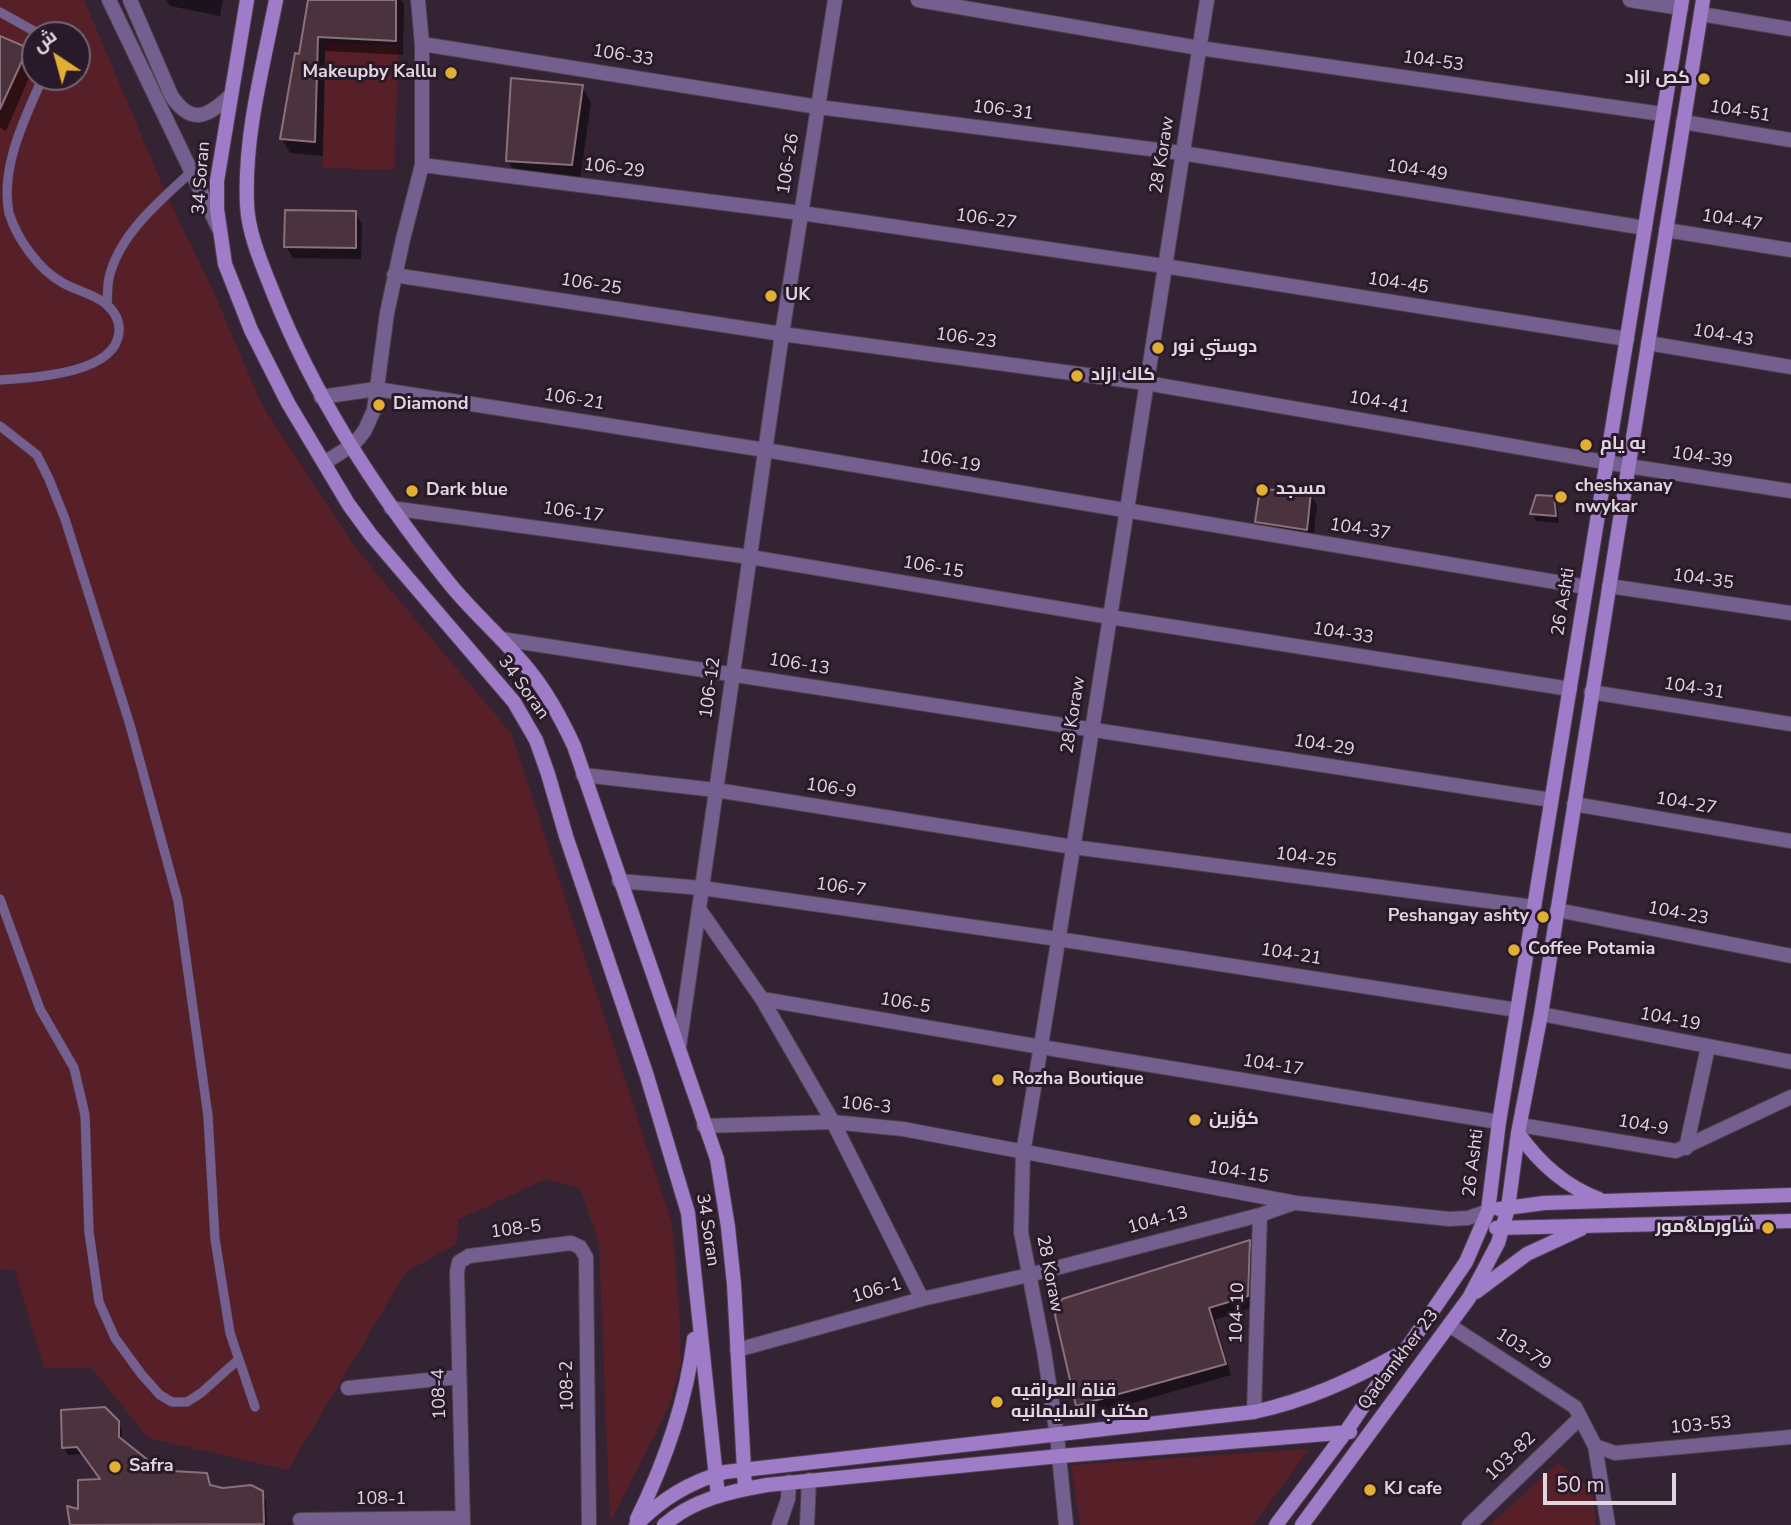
<!DOCTYPE html>
<meta charset="utf-8">
<style>
body{margin:0}
#map{position:relative;width:1791px;height:1525px;overflow:hidden;background:#342333;font-family:"Nunito Sans",Cairo,sans-serif}
canvas{display:block}
.north{position:absolute;left:21px;top:21px;width:70px;height:70px;box-sizing:border-box;background:#291929;border:2px solid #736572;border-radius:50%;rotate:324deg;font-size:19px;font-weight:700;line-height:28px;text-align:center;color:#e1d6e0}
.north::after{content:'';display:block;margin:auto;width:24px;height:32px;background:#e1af34;clip-path:polygon(50% 0,100% 100%,50% 72%,0 100%)}
.scale{position:absolute;left:1543px;top:1473px;width:133px;height:32px;box-sizing:border-box;border:4px solid #e1d6e0;border-top:0;padding-left:9px;font-size:21px;line-height:24px;white-space:nowrap;color:#e1d6e0;-webkit-text-stroke:5px #291929;paint-order:stroke}
</style>
<div id="map">
<canvas width="1791" height="1525"></canvas>
<div class="north">ش</div>
<div class="scale">50 m</div>
</div>
<script>
const ctx = document.querySelector('canvas').getContext('2d');
ctx.lineJoin = 'round';
function fill(path, color) { ctx.fillStyle = color; ctx.fill(path, 'evenodd'); }
function strokePath(path, color, width, dash) { ctx.strokeStyle = color; ctx.lineWidth = width; ctx.lineCap = dash ? 'butt' : 'round'; ctx.setLineDash(dash || []); ctx.stroke(path); }
function label(font, color, halo, rows, align = 'center') {
  ctx.font = font + ' "Nunito Sans",Cairo,sans-serif'; ctx.lineWidth = 6; ctx.setLineDash([]); ctx.textBaseline = 'middle'; ctx.strokeStyle = halo; ctx.fillStyle = color; for (const [text, x, y, turn = 0] of rows) {
    ctx.save(); ctx.translate(x, y); ctx.rotate((+turn || 0) * Math.PI / 180); ctx.textAlign = isNaN(turn) ? turn : align; if (halo) ctx.strokeText(text, 0, 0); ctx.fillText(text, 0, 0); ctx.restore();
  }
}
fill(new Path2D(`
 M0,0h84l1,2 83,196 44,90 49,115 92,142 158,188 161,490 7,82 2,58 -13,46 -58,113 -11,-279 -19,-55 -34,-9 -88,41 -1,24 -51,28 -118,198 -140,-32 -56,-70h-48l-29,-98h-15zM35,35h42v42h-42z
 M326,43l73,2 -5,125 -72,-2z
 M1309,1449l-56,76h-173l-9,-60z
 M1558,1463l34,26 4,36h-107z`), '#571f27');
fill(new Path2D(`
 M166,0h57l-3,16 -50,-10z
 M310,0h91l3,4 -1,51 -78,-4 -2,105 -33,-3 -8,-14 19,-83z
 M0,38l27,12 8,14 -29,67 -6,-3z
 M582,87l9,15 -11,78 -63,-4 -9,-15z
 M355,213l7,11 -1,35 -68,-1 -7,-12z
 M1310,493l7,12 -4,36 -49,-8 -7,-11z
 M1553,497l4,8 2,18 -23,-2 -4,-7z
 M1249,1242l6,11 -2,54 -38,13 16,55 -147,42 -7,-12z
 M117,1422l5,8v12l31,24 20,7 33,2 5,12 51,6 4,7 1,25h-196l-2,-16 11,2 22,-30 -19,-27 -15,1 -4,-7z`), '#0007');
const building = new Path2D(`
 M308,0h88v41l-78,-4 -3,105 -35,-3 15,-86 4,1z
 M0,36l28,12 -28,61z
 M511,78l72,7 -11,80 -66,-4z
 M285,210l71,1v37l-72,-1z
 M1260,489l51,3 -4,38 -52,-8z
 M1536,495l18,1 2,20 -26,-2z
 M1250,1240l-2,56 -39,12 17,56 -150,42 -21,-91 7,-16z
 M105,1407l14,14v16l34,27h17l3,7 34,2 3,12 13,3 28,-3 12,6 1,33 -194,1 -3,-19 11,3v-29l22,-1 -23,-32 -15,1 -1,-38z`);
fill(building, '#4b333d');
strokePath(building, '#8b707b', 2);
const service = new Path2D(`
 M0,12l41,23
 M107,305c1,-9 0,-18 2,-27 10,-44 51,-77 82,-106
 M0,380c32,-2 116,-6 119,-48 1,-11 -5,-21 -13,-28 -12,-10 -29,-13 -43,-21 -24,-13 -46,-44 -54,-70 -9,-46 16,-95 34,-136
 M0,426l37,29 12,24 16,40 65,206 48,176 30,215 7,123 15,94 25,74
 M0,899l40,110 34,59 11,47 4,117 10,70 16,36 27,37 18,20 12,7h15l14,-9 38,-34`);
const minor = new Path2D(`
 M918,0l281,48 463,66
 M1630,0l51,8
 M1701,14l90,15
 M422,44l396,63 364,46 463,75
 M1683,122l108,18
 M422,165l379,48 363,53 463,73
 M1666,230l125,20
 M394,275l388,59 364,49 482,83 163,25
 M1648,343l143,24
 M321,397l55,-8 389,61 821,137
 M324,463l27,-17 8,-8 6,-8 9,-20 13,-97 16,-74 19,-74v-121l-4,-44
 M391,508l359,49 360,60 460,72
 M1609,586l182,27
 M501,639l1050,161
 M1591,692l200,32
 M583,775l133,15 357,57 461,60
 M1574,804l217,37
 M619,881l83,7 356,51 459,71
 M699,909l63,90 71,123 89,177
 M1557,910l234,46
 M762,999l279,48 458,75
 M1541,1014l250,48
 M679,1047l103,-713 53,-334
 M1520,1125l156,26 115,-54
 M704,1126l129,-4 70,7 393,74 153,16 19,-1 20,-7
 M1686,1148l22,-101
 M1449,1325l126,82 20,39 20,7 176,-16
 M737,1350l185,-51 107,-24 231,-60 34,-12
 M348,1388l111,-11
 M1254,1412l6,-197
 M1057,1436l9,89
 M1595,1446l13,79
 M300,1520l163,-2
 M463,1525l-6,-253 2,-10 10,-6 102,-13 9,4 6,10 3,268
 M779,1525l9,-26 1,-17
 M807,1525l2,-45
 M1469,1525l111,-107`);
const tertiary = new Path2D(`
 M109,0l110,229
 M130,0l41,95c20,31 37,22 60,0
 M1057,1436l-13,-85 -23,-119 2,-79c65,-384 123,-769 184,-1153`);
const secondary = new Path2D(`
 M247,0l-30,181v28l8,55 26,66 37,73 61,102 22,30 143,167 22,38 12,34 18,62 81,240 41,137 30,283
 M276,0c-13,67 -32,135 -29,204 1,30 16,63 27,91 42,105 104,200 175,288 24,30 54,55 79,86 19,23 33,49 46,77l143,413 11,68 6,57 11,204
 M1518,1133c21,30 46,53 81,66
 M1499,1209l45,-6 247,-8
 M1496,1228l295,-7
 M1476,1292l51,-38 54,-25
 M637,1519c28,-57 49,-116 57,-180
 M636,1525c26,-26 53,-43 89,-53l529,-60c54,-12 95,-31 143,-57
 M664,1525c28,-25 67,-34 103,-40l293,-29 290,-24
 M1276,1525l69,-92 38,-56 22,-26 61,-89 22,-51 11,-89 183,-1122
 M1302,1525l167,-227 29,-55 10,-35 10,-75 23,-119 162,-1014`);
strokePath(service, '#50404f', 10);
strokePath(minor, '#50404f', 16);
strokePath(tertiary, '#50404f', 16);
strokePath(secondary, '#50404f', 16);
strokePath(service, '#745f8e', 9);
strokePath(minor, '#745f8e', 14);
strokePath(tertiary, '#745f8e', 14);
strokePath(secondary, '#9e7cc7', 14);
for (const [x, y, r, color] of [
 [451,73,7,"#e1af34"],
 [1704,79,7,"#e1af34"],
 [771,296,7,"#e1af34"],
 [1158,348,7,"#e1af34"],
 [1077,376,7,"#e1af34"],
 [379,405,7,"#e1af34"],
 [1586,445,7,"#e1af34"],
 [1262,490,7,"#e1af34"],
 [412,491,7,"#e1af34"],
 [1561,497,7,"#e1af34"],
 [1543,917,7,"#e1af34"],
 [1514,950,7,"#e1af34"],
 [998,1080,7,"#e1af34"],
 [1195,1120,7,"#e1af34"],
 [1768,1228,7,"#e1af34"],
 [997,1402,7,"#e1af34"],
 [115,1467,7,"#e1af34"],
 [1370,1490,7,"#e1af34"]
]) { const dot = new Path2D(); dot.arc(x, y, r, 0, 2 * Math.PI); ctx.fillStyle = color; ctx.fill(dot); strokePath(dot, '#291929', 2.5); }
label('18px', '#e1d6e0', '#291929', [
 ["106-33",623,56,9],
 ["104-53",1433,62,8],
 ["106-31",1003,111,7],
 ["104-51",1740,112,9],
 ["28 Koraw",1163,155,-81],
 ["106-26",789,164,-81],
 ["106-29",614,169,7],
 ["104-49",1417,171,9],
 ["34 Soran",202,178,-86],
 ["106-27",986,220,8],
 ["104-47",1732,221,9],
 ["104-45",1398,284,9],
 ["106-25",591,285,9],
 ["104-43",1723,336,10],
 ["106-23",966,339,8],
 ["106-21",574,400,9],
 ["104-41",1379,403,10],
 ["104-39",1702,458,9],
 ["106-19",950,462,10],
 ["106-17",573,513,8],
 ["104-37",1360,530,9],
 ["106-15",933,568,10],
 ["104-35",1703,580,8],
 ["26 Ashti",1564,602,-81],
 ["104-33",1343,634,9],
 ["106-13",799,665,9],
 ["34 Soran",523,688,54],
 ["106-12",711,688,-82],
 ["104-31",1694,689,9],
 ["28 Koraw",1074,715,-81],
 ["104-29",1324,746,9],
 ["106-9",831,789,9],
 ["104-27",1686,804,10],
 ["104-25",1306,858,7],
 ["106-7",841,888,8],
 ["104-23",1678,914,11],
 ["104-21",1291,955,9],
 ["106-5",905,1004,10],
 ["104-19",1670,1020,11],
 ["104-17",1273,1066,9],
 ["106-3",866,1106,6],
 ["104-9",1643,1126,10],
 ["26 Ashti",1474,1163,-83],
 ["104-15",1238,1173,10],
 ["104-13",1158,1221,-15],
 ["108-5",516,1230,-7],
 ["34 Soran",707,1230,81],
 ["28 Koraw",1049,1274,79],
 ["106-1",877,1291,-16],
 ["104-10",1238,1313,-88],
 ["103-79",1523,1350,33],
 ["Qadamkher 23",1399,1360,-53],
 ["108-2",568,1386,-91],
 ["108-4",440,1394,-92],
 ["103-53",1701,1426,-5],
 ["103-82",1511,1457,-44],
 ["108-1",381,1500]
]);
label('bold 18px', '#e1d6e0', '#291929', [
 ["Makeupby Kallu",437,73,"right"],
 ["كص ازاد",1690,79,"right"],
 ["UK",785,296],
 ["دوستي نور",1172,348],
 ["كاك ازاد",1091,376],
 ["Diamond",393,405],
 ["به يام",1600,445],
 ["cheshxanay",1575,487],
 ["nwykar",1575,508],
 ["مسجد",1276,490],
 ["Dark blue",426,491],
 ["Peshangay ashty",1529,917,"right"],
 ["Coffee Potamia",1528,950],
 ["Rozha Boutique",1012,1080],
 ["كؤزين",1209,1120],
 ["شاورما&مور",1754,1228,"right"],
 ["قناة العراقيه",1011,1392],
 ["مكتب السليمانيه",1011,1413],
 ["Safra",129,1467],
 ["KJ cafe",1384,1490]
], 'left');
</script>
